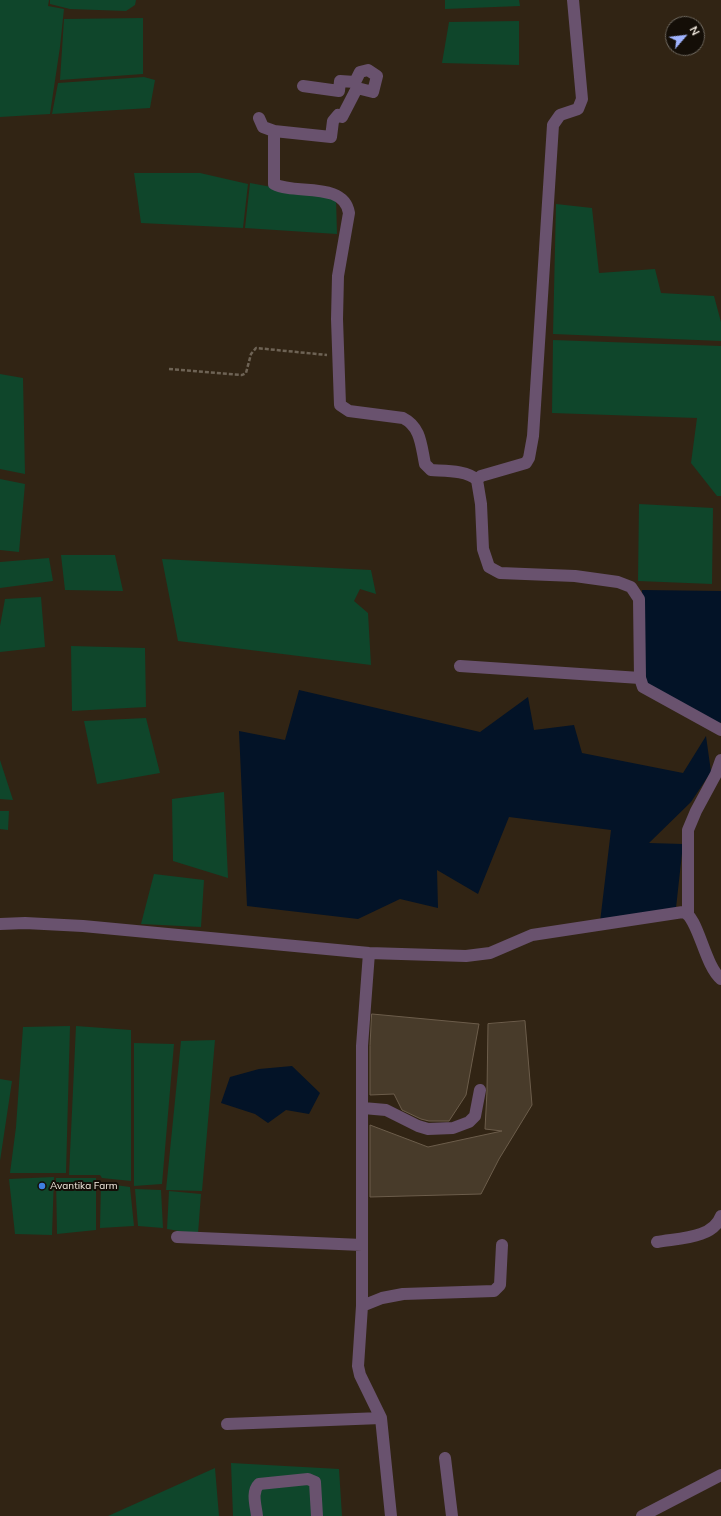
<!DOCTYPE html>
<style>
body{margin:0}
#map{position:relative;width:721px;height:1516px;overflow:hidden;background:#312414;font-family:Mulish,sans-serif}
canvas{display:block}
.north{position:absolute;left:665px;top:16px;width:40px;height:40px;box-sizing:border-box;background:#140e07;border:1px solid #6e685f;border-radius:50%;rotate:62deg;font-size:11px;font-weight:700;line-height:16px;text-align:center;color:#f6eee3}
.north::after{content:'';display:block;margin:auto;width:14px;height:18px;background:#a0b3fd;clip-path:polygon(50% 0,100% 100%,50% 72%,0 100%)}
</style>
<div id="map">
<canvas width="721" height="1516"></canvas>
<div class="north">N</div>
</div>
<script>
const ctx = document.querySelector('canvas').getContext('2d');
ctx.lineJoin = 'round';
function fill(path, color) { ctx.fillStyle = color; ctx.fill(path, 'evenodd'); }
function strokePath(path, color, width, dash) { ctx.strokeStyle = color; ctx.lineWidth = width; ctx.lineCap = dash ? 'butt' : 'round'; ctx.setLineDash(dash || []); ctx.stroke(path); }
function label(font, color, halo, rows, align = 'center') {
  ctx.font = font + ' Mulish,sans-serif'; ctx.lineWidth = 4; ctx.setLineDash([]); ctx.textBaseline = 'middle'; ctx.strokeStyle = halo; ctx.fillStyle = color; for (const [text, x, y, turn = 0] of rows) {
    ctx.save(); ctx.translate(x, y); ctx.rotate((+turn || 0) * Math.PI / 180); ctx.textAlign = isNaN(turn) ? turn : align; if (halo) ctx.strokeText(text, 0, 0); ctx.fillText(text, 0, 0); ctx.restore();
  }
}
fill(new Path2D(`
 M0,0h49l-1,6 16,3 -4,38 -10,67 -50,3z
 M50,0h86l-1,5 -9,6 -56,-2 -20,-5z
 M445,0h74l1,6 -75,3z
 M143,18v56l-83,6 4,-61z
 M519,21v44l-77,-2 7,-41z
 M144,77l11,3 -5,28 -98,6 6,-31z
 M134,173h66l48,11 -5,44 -102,-5z
 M250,183l86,16 1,35 -92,-6z
 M556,204l36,4 7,65 56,-4 6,24 53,3 7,26v19l-168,-7z
 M553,340l168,6v150h-4l-26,-33 6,-45 -145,-5z
 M0,374l23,4 2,96 -25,-5z
 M0,479l25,5 -6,68 -19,-2z
 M639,504l74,4 -1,76 -74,-3z
 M61,555h54l8,36 -58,-1z
 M49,558l4,23 -53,7v-26z
 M162,559l209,11 5,24 -16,-5 -6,12 14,12 3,52 -193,-24z
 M41,597l4,50 -45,5v-26l5,-27z
 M71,646l74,2 1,59 -74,4z
 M146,718l14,55 -63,11 -13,-63z
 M0,760l13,40 -13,-1z
 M224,792l4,86 -55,-17 -1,-62z
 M0,811h9l-1,19 -8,-1z
 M154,874l50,6 -3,47 -60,-3z
 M70,1026l-4,147h-56l6,-46 7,-100z
 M76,1026l55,4v151l-29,-3 -2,-3h-31z
 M215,1040l-13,151 -36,-1 15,-149z
 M134,1043l40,1 -12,140 -28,2z
 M0,1079l12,2 -12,80z
 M54,1177l-2,58 -37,-1 -6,-55z
 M56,1178h40v52l-39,4z
 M101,1183l29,4 4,39 -34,2z
 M135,1189l26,1 2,38 -25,-2z
 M169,1191l32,3 -3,40 -31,-5z
 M231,1463l108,6 3,47h-109z
 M215,1468l4,48h-111z`), '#0f462b');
fill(new Path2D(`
 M642,590l79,1v131l-1,2 -76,-37z
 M299,690l181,42 48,-35 6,33 40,-5 8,28 101,20 23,-37 5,36 -20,30 -42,41 34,1 -7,64 -76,14 11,-92 -102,-13 -31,77 -41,-24 1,38 -38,-9 -42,20 -111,-13 -8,-175 46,9z
 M292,1066l28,27 -11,21 -23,-4 -18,13 -13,-9 -34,-11 9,-26 29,-8z`), '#031327');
const building = new Path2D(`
 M372,1014l107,10 -13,71 -17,26h-20l-8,-2 -19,-9 -8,-16 -24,1v-49z
 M525,1021l7,84 -33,54 -18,35 -111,3v-72l58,22 74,-16 -17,-2 2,-38 1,-67z`);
fill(building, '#483b2a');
strokePath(building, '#6c5d4b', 1);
strokePath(new Path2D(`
 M169,369l73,6 4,-2 5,-19 5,-6 71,7`), '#6e6355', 2.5, [4, 2]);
strokePath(new Path2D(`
 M573,0l9,99 -4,10 -18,6 -7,10 -20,311 -4,22 -3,5 -45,13 -4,4 4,24 2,45 6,18 11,6 75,3 43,6 13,5 8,12 1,79 3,9 78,43
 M259,118l4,9 11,4 57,6 2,-16 5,-6 4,2 15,-29 16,4 4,-16 -9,-6 -8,2 -5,10 -15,-1 -1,10 -36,-5
 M274,131v53c21,11 70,-3 75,29l-11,63 -1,43 3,86 9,6 54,7c18,9 18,27 22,46l6,6c14,1 36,0 46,10
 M460,666l180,12
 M688,914v-84l8,-19 20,-37 5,-14
 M0,924l25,-1 58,3 286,27 97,3 24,-3 42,-18 151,-23c15,3 21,53 38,67
 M369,953l-7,93v260l-4,60 2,9 21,43 10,98
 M363,1108l23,2 32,16 10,3 25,-1 16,-6 6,-6 5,-26
 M177,1237l185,8
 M657,1242c21,-4 56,-3 64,-26
 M362,1306l20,-8 21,-4 91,-3 6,-6 2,-40
 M227,1424l154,-6
 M445,1458l7,58
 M257,1516c-1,-10 -6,-24 2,-32l49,-5 7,3 2,34
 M642,1516l79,-41`), '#69526e', 12);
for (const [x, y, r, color] of [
 [42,1186,4,"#3f7fe0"]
]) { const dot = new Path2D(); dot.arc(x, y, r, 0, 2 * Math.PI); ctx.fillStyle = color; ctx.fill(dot); strokePath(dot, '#140e07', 1.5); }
label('10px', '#f6eee3', '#140e07', [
 ["Avantika Farm",50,1186]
], 'left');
</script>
